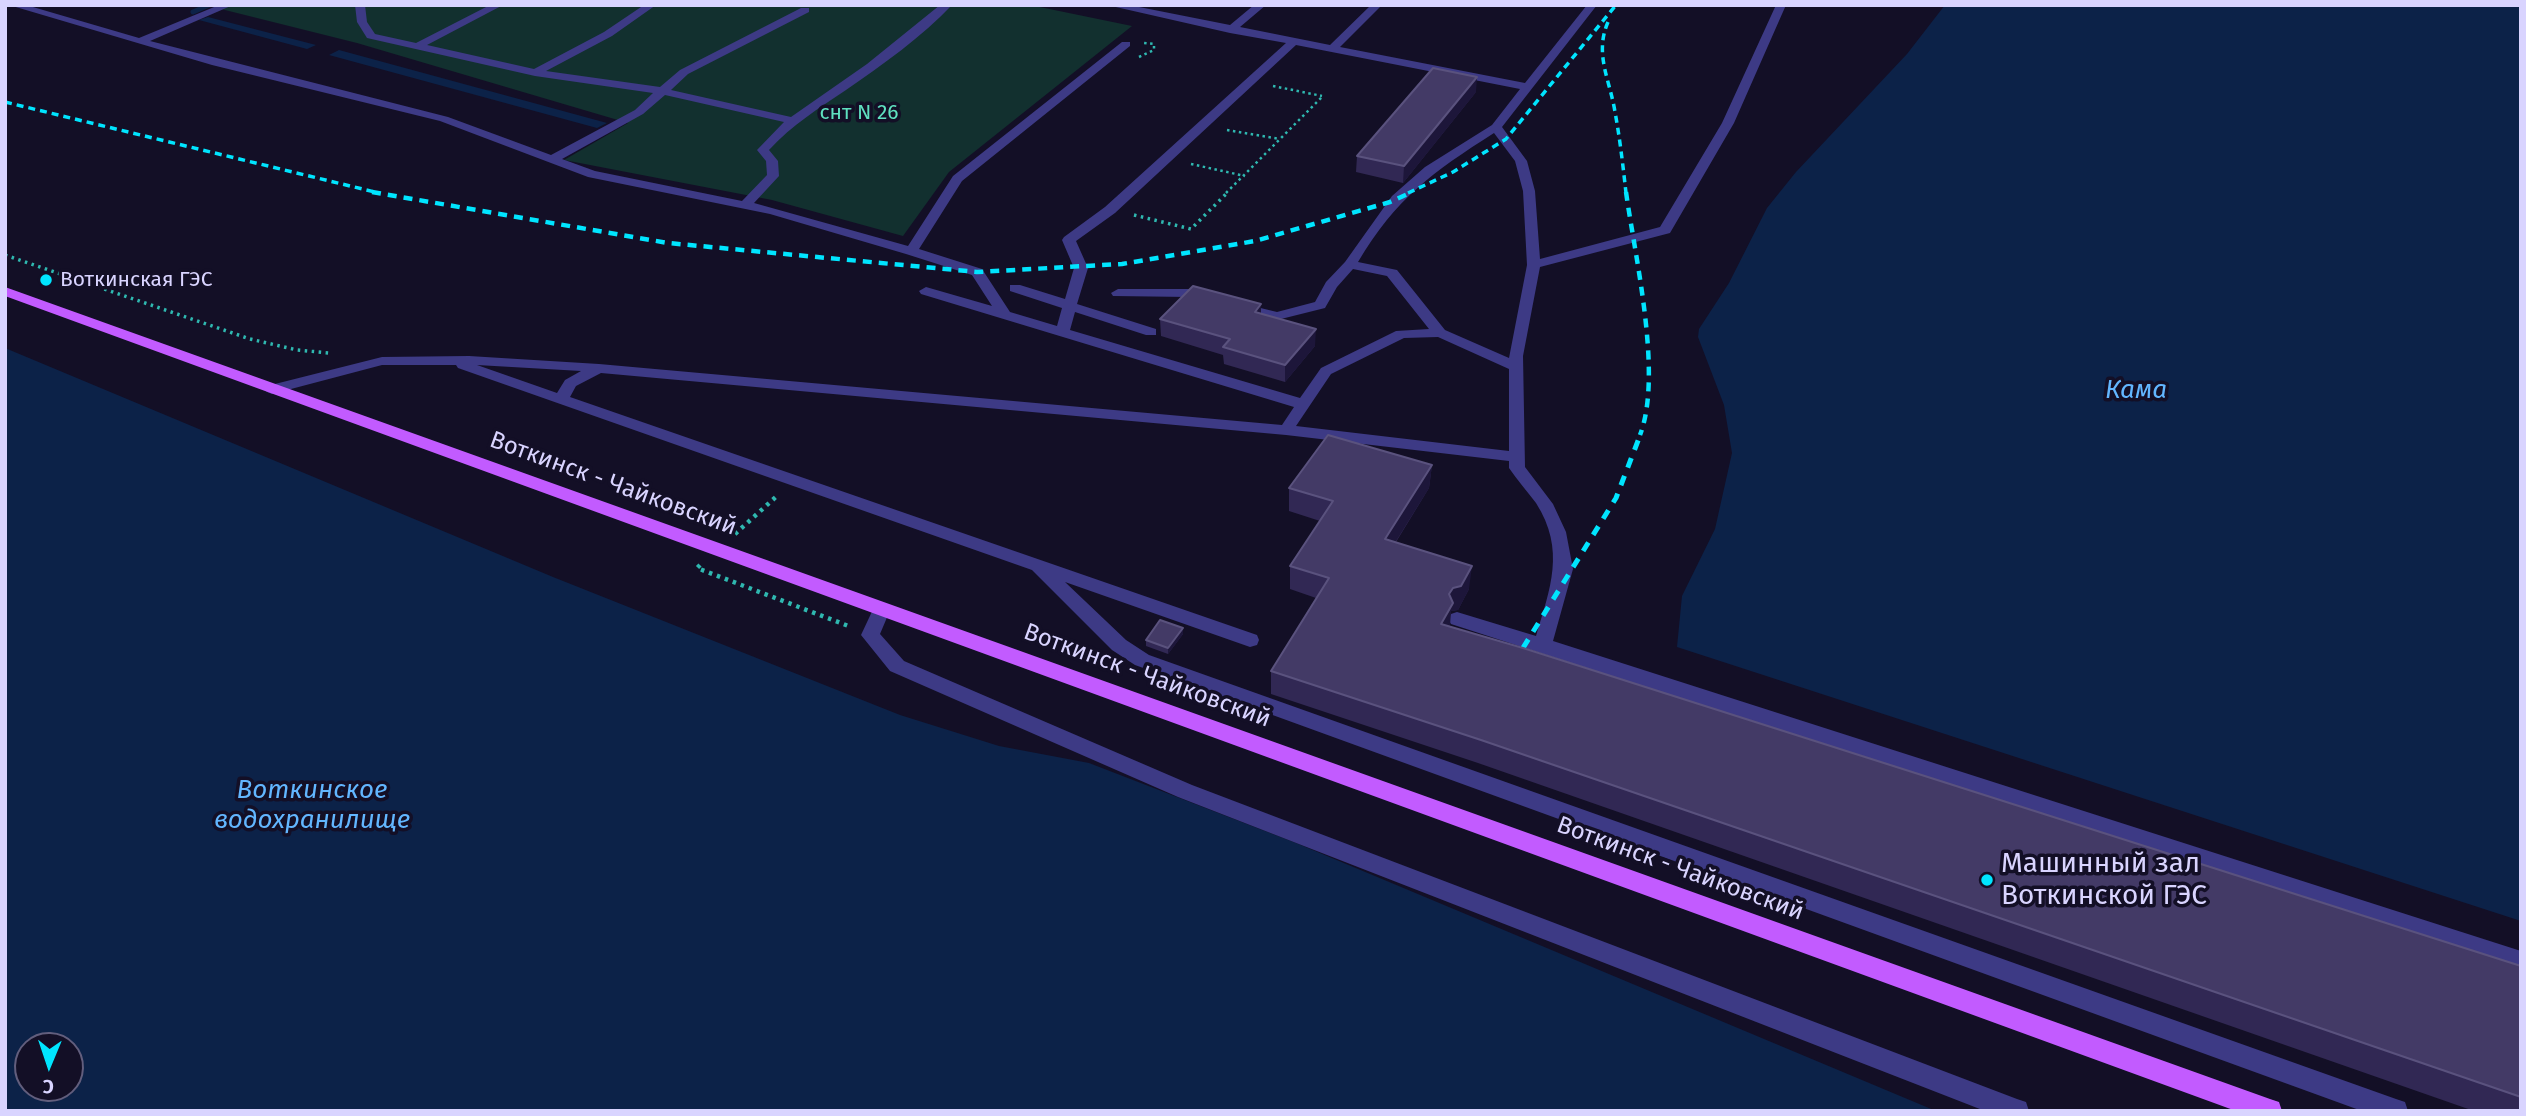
<!DOCTYPE html>
<meta charset="utf-8">
<style>
body{margin:0}
#map{position:relative;width:2526px;height:1116px;overflow:hidden;background:#130f26;font-family:"Fira Sans",sans-serif}
canvas{display:block}
.frame{position:absolute;inset:0;border:7px solid #d9d4ff;pointer-events:none}
.north{position:absolute;left:14px;top:1032px;width:70px;height:70px;box-sizing:border-box;background:#130f26;border:2px solid #625e7d;border-radius:50%;rotate:182deg;font-size:19px;font-weight:700;line-height:28px;text-align:center;color:#d9d4ff}
.north::after{content:'';display:block;margin:auto;width:24px;height:32px;background:#00e5ff;clip-path:polygon(50% 0,100% 100%,50% 72%,0 100%)}
</style>
<div id="map">
<canvas width="2526" height="1116"></canvas>
<div class="frame"></div>
<div class="north">С</div>
</div>
<script>
const ctx = document.querySelector('canvas').getContext('2d');
ctx.lineJoin = 'round';
function fill(path, color) { ctx.fillStyle = color; ctx.fill(path, 'evenodd'); }
function strokePath(path, color, width, dash) { ctx.strokeStyle = color; ctx.lineWidth = width; ctx.lineCap = dash ? 'butt' : 'round'; ctx.setLineDash(dash || []); ctx.stroke(path); }
function label(font, color, halo, rows, align = 'center') {
  ctx.font = font + ' "Fira Sans",sans-serif'; ctx.lineWidth = 7; ctx.setLineDash([]); ctx.textBaseline = 'middle'; ctx.strokeStyle = halo; ctx.fillStyle = color; for (const [text, x, y, turn = 0] of rows) {
    ctx.save(); ctx.translate(x, y); ctx.rotate((+turn || 0) * Math.PI / 180); ctx.textAlign = isNaN(turn) ? turn : align; if (halo) ctx.strokeText(text, 0, 0); ctx.fillText(text, 0, 0); ctx.restore();
  }
}
fill(new Path2D(`
 M205,5h825l102,21 -183,146 -46,64 -131,-36 -208,-40 64,-37 -271,-80z`), '#12302f');
fill(new Path2D(`
 M1945,5h576v916l-844,-274 5,-51 33,-67 17,-76 -8,-48 -26,-68 1,-8 30,-46 38,-75 29,-36 111,-118z
 M208,17l108,28 -9,4 -108,-29z
 M339,50l268,73 -10,5 -268,-73z
 M5,348l548,229 347,138 99,31 90,17 207,80 640,268h-1931zM28,1046h42v42h-42z`), '#0c2248');
strokePath(new Path2D(`
 M193,12l16,-7`), '#0c2248', 5);
strokePath(new Path2D(`
 M1139,57l15,-7v-6l-10,-1
 M1273,86l49,10
 M1227,130l53,9
 M1191,164l54,12
 M1226,193l97,-97`), '#2fb8b0', 2.5, [2.5, 3.5]);
strokePath(new Path2D(`
 M1134,215l57,14 37,-37
 M5,255l245,84 47,11 32,3`), '#2fb8b0', 3.5, [2.5, 4.5]);
strokePath(new Path2D(`
 M735,534l43,-39
 M700,565l-3,3 154,59`), '#2fb8b0', 4.5, [3.5, 5]);
fill(new Path2D(`
 M9,5h17l113,33 80,-33h14l-83,36 298,76 103,38 84,-45 18,-17 -118,-17 -168,-38 -10,-16 -2,-17h10l2,17 8,12 41,9 74,-38h13l-76,40 107,24 70,-37 40,-27h12l-44,31 -66,35 114,16 20,-17 121,-62h8v4l-121,62 -17,16 120,27 76,-53 73,-59h12c-30,32 -70,60 -106,85 -27,18 -54,35 -77,60l9,11 1,15 -25,27 154,43 45,-70 169,-134h8v4l-168,135 -43,68 63,20 28,43 47,14 5,-18 -52,-17v-6h10l45,14 9,-31 -12,-28 2,-3 41,-30 181,-164 -56,-10 -123,-28h22l101,20 24,-20h12l-26,22 90,18 41,-40h11l-42,42 185,36 62,-78h10l-95,122 25,34 8,30 5,68 120,-32 62,-104 54,-118h10l-52,118 -64,110 -130,34 -17,89 2,111 28,37 13,28 7,37 -20,72 968,310v20l-1070,-347 -3,-5 3,-5 6,-2 79,24c14,-47 30,-86 0,-133 -9,-12 -19,-23 -27,-35v-7l-223,-26 -685,-62 -25,13 -6,11 687,238 2,5 -2,5 -7,2 -185,-65 61,58 23,15 1247,444 9,3 3,9h-46l-1227,-446 -23,-15 -80,-80 -574,-202 -2,-3h-74l-110,29 -5,-2 -3,-3 3,-3 115,-29 87,-1 130,8 683,61 12,-18 -373,-113 -2,-3 7,-4 66,19 -20,-31 -66,-21 -136,-40 -182,-37 -148,-56 -228,-56zM1296,45l224,44 -28,36 -67,42 -33,29 -47,66 -19,20 -11,20 -38,10 -37,-9 -7,4 2,3 42,10 48,-12 12,-21 16,-18 34,7 42,53 -33,2 -75,37 -21,30 -230,-68 5,-18 71,23h10v-6l-79,-25 11,-36 -12,-27 39,-28zM665,95l119,27 -27,28 9,11 1,14 -25,26 -147,-30 -33,-12 81,-45zM1494,133l21,28 8,30 4,74 -18,93 -64,-28 -48,-60 -39,-8c38,-64 75,-90 136,-129zM1438,337l71,32v82l-213,-25 35,-52 73,-36zM477,365l104,6 -16,9 -8,13z
 M1118,289h72l23,9 -7,4 -17,-5 -76,-1 -2,-3z
 M882,602l9,6 -11,26 24,27 288,124 825,314 9,3 3,9h-44l-807,-314 -288,-126 -29,-36 15,-32z`), '#3d3a85');
fill(new Path2D(`
 M5,287l2265,812 9,3 3,9h-46l-2231,-815z`), '#c25bff');
strokePath(new Path2D(`
 M1608,22c-14,32 2,58 7,90 5,27 8,54 11,81
 M5,102l374,91
 M1408,193l45,-21 53,-33 110,-134`), '#00e5ff', 3.5, [7, 5]);
strokePath(new Path2D(`
 M372,192l296,51 309,29 145,-8 133,-23 135,-39 22,-10
 M1626,192c9,65 37,183 14,243`), '#00e5ff', 4.5, [9, 7]);
strokePath(new Path2D(`
 M1513,664l103,-166 25,-65`), '#00e5ff', 5, [10, 9]);
fill(new Path2D(`
 M1476,92l-73,91 -47,-11 1,-16z
 M1261,304v9l54,33 -30,36 -61,-18 -1,-9 -62,-19 -1,-17z
 M1432,465l-3,23 -33,54 73,47 -11,21 -7,1 -2,16 1072,339v145h-47l-996,-348 -207,-69v-23l45,-73 -26,-9v-23l30,-45 -31,-10v-23z
 M1183,628v6l-15,20 -22,-8v-6z`), '#312854');
fill(new Path2D(`
 M1477,77l-1,15 -73,91 1,-17z
 M1261,304v18l-6,-10z
 M1316,329l-1,17 -30,36v-17z
 M1432,465l-3,23 -46,74 2,-23z
 M1472,566l-3,23 -11,21 -7,1 -1,15 -12,22 3,-24 8,-30z
 M1183,628v6l-15,20v-6z`), '#1d163a');
const building = new Path2D(`
 M1433,68l44,9 -73,89 -47,-10z
 M1193,286l68,18 -6,8 61,17 -31,36 -62,-18 7,-8 -70,-20z
 M1328,435l104,30 -47,74 87,27 -11,20 -8,2 -4,6 4,9 -12,21 82,24 998,318v131l-1040,-357 -210,-69 58,-93 -39,-12 43,-65 -44,-13z
 M1160,620l23,8 -15,20 -22,-8z`);
fill(building, '#433a66');
strokePath(building, '#5a527e', 2);
for (const [x, y, r, color] of [
 [46,280,7,"#00e5ff"],
 [1987,880,7,"#00e5ff"]
]) { const dot = new Path2D(); dot.arc(x, y, r, 0, 2 * Math.PI); ctx.fillStyle = color; ctx.fill(dot); strokePath(dot, '#130f26', 2.5); }
label('21px', '#5fe0c0', '#130f26', [
 ["снт N 26",859,113]
]);
label('21px', '#d9d4ff', '#130f26', [
 ["Воткинская ГЭС",60,280]
], 'left');
label('24px', '#d9d4ff', '#130f26', [
 ["Воткинск - Чайковский",613,484,20],
 ["Воткинск - Чайковский",1147,676,20],
 ["Воткинск - Чайковский",1680,869,20]
]);
label('italic 26px', '#62b6ff', '#130f26', [
 ["Кама",2136,391],
 ["Воткинское",312,791],
 ["водохранилище",312,821]
]);
label('28px', '#d9d4ff', '#130f26', [
 ["Машинный зал",2001,864],
 ["Воткинской ГЭС",2001,896]
], 'left');
</script>
